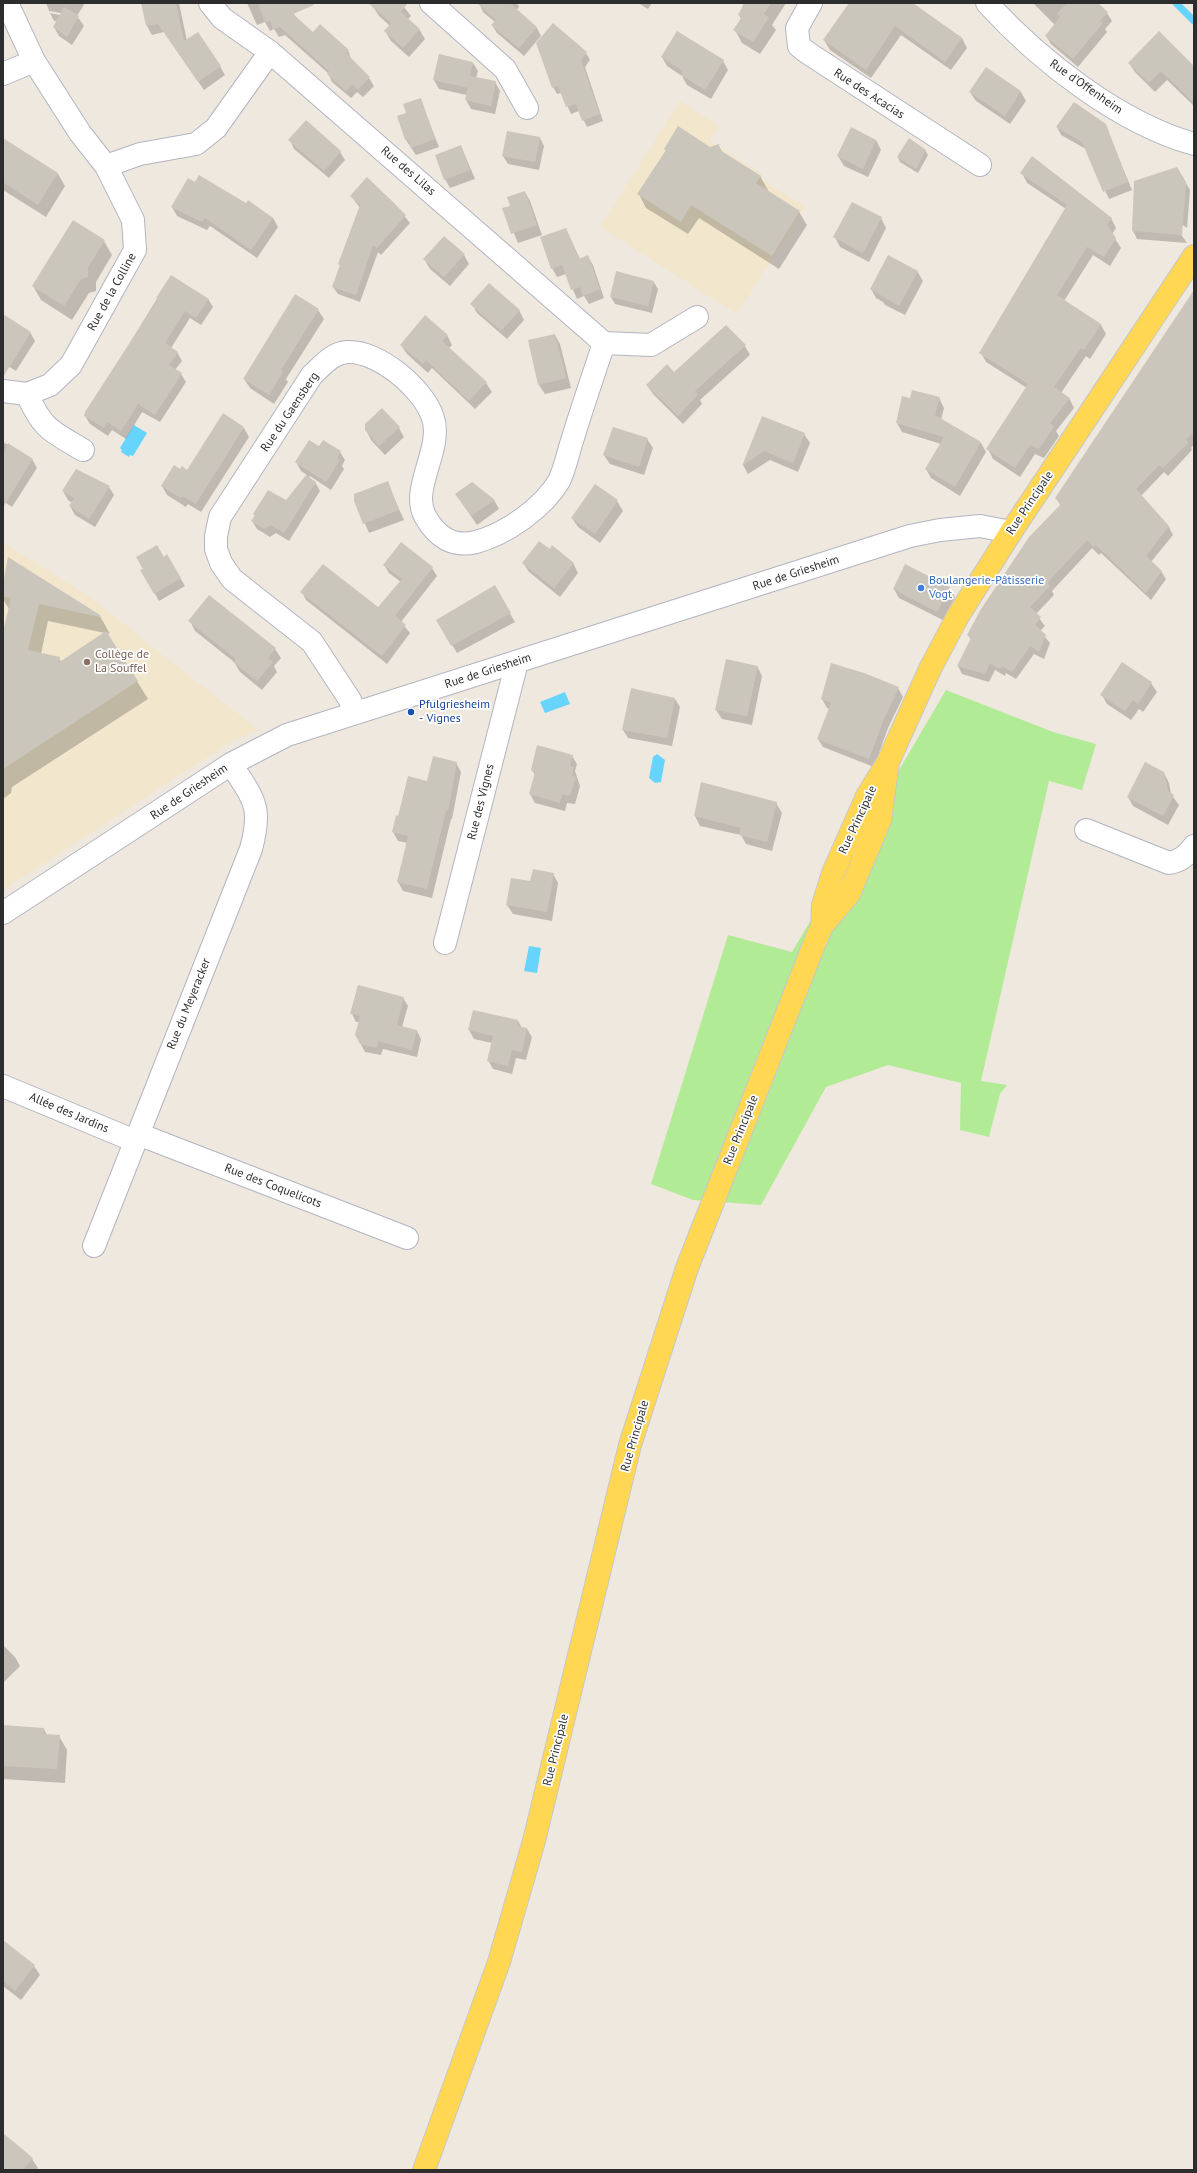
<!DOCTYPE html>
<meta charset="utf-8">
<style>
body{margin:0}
#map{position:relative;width:1197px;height:2173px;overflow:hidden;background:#efe8de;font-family:"PT Sans",sans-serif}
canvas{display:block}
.frame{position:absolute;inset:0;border:4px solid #2d2d2d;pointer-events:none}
</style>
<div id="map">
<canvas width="1197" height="2173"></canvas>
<div class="frame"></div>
</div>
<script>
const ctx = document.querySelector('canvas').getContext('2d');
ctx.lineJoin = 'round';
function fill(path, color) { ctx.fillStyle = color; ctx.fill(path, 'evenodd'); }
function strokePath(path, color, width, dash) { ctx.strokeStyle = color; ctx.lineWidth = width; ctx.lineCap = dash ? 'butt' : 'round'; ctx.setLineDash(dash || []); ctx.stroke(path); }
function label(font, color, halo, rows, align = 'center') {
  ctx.font = font + ' "PT Sans",sans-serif'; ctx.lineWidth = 3.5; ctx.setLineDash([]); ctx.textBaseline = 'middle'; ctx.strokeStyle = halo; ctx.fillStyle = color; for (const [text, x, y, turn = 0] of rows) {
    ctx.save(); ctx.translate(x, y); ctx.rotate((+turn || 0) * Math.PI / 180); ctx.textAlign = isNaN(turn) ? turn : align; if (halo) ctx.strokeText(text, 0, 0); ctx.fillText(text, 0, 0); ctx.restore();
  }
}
fill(new Path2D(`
 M680,101l39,25 -9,15 53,34 -2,4 44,28 -68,107 -137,-87z
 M3,543l83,51 172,136 -26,11 -229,149z`), '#f2e6cc');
fill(new Path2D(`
 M946,690l107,42 43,12 -14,46 -33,-9 -68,300 26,4 -7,9 -11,43 -29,-7 1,-47 -73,-18 -62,22 -65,118 -68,-5 -42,-16 77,-249 64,17z`), '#b2eb95');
fill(new Path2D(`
 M134,425l13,8 -14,23 -3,-1 -1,2 -8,-5 1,-2 -2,-2z
 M565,692l5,12 -25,9 -5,-11z
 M657,754l8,6 -4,22 -6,1 -6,-5 4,-21z
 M529,946l12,2 -4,25 -13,-2z`), '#66d4fc');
fill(new Path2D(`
 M46,3h39l-8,13 7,10 -12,19 -13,-9 -5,-9 3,-6h-3l-4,-8 15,3v-2l-15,-3v2z
 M142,3h37l8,38 33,25 5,9 -21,15 -40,-58 -12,3 -5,-9z
 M247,3h43l5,14 18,17 35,16 3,9 18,19 5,8 -11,11 -6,-5 -6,6 -19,-16 -4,-9 -43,-38 -6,2 -5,-8 -4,2 -5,-9 -8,3z
 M377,3h24l10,13 -3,3 11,10 6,10 -16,18 -18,-16 -6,-10 5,-5 -11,-10 -6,-9z
 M479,3h38l2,4 -3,3 21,18 4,8 -17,20 -27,-23 -5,-8 3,-3 -12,-10z
 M638,3h14l-4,6z
 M744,3h42l-14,22 4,5 -16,24 -18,-11 -7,-13 6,-11 -2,-4z
 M850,3h62l50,35 5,10 -16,22 -50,-35 -30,43 -41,-28 -6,-10z
 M1033,3h63l11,10 5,8 -7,8 2,3 -29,35 -27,-23 -5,-8 9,-11z
 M586,53l4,7 -5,7 18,54 -16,6 -8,-16 -8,3 -9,-21 -5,1 -4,-7z
 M662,57l61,4 5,9 -17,29 -24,-14 -5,-9 -15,-10z
 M473,63l5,8 -2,7 19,4 5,9 -5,23 -24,-5 -5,-9 1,-5 -28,-6 -5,-9z
 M1129,63l65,4v39l-27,-26 -12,12 -20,-20z
 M970,92h51l5,9 -16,23 -34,-23z
 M420,99l19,48 -23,8 -10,-15 1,-27z
 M1105,125l27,65 -23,9 -23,-50 -25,-14 -4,-8z
 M540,138l4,8 -5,24 -31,-6 -5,-8z
 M3,139l55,35 7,12 -19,31 -43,-27z
 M290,140l50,12 5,8 -16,18 -35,-29z
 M876,140l5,10 -13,27 -24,-11 -6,-10z
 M718,145l5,8 37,23 8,14 -1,1 32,21 8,13 -28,44 -80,-51 -11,16 -42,-26 -7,-14 27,-43 -1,-2 45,-1z
 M461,146l14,33 -25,9 -5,-9z
 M925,150l3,5 -10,18 -18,-11 -2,-5z
 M1177,168l13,22 -3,38 -20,-14 20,29 -50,-4 -4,-8 2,-49z
 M1022,173l89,45 5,10 -4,6 9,14 -11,18 -17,-11 -29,46 37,24 5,9 -16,25 -4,-3 -25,37 8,5 5,10 -18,23 3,5 -15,22 -9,-4 -15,23 -27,-18 -5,-10 39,-61 -41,-26 -5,-9 85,-144 -39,-26z
 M367,178l27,25 16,20 -29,32 -3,-3 -18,50 -22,-8 -5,-7 7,-21 -1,-2 21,-56 -9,-12z
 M525,192l5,9 12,34 -24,8 -14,-34 7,-3z
 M248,201l25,17 5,9 -21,31 -47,-32 -3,4 -30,-14 -5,-9 74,-2z
 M881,218l5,10 -17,34 -29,-15 -5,-10z
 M566,229l14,30 8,-2 5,8 11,33 -15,6 -5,-8 -7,3 -11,-25 -9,3 -5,-9z
 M104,241l8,14 -16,27v9l-7,2 -17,27 -31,-20 -8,-14z
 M464,255l5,9 -19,22 -20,-17 -6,-10z
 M917,271l6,10 -18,34 -20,-10 -2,-3 -7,-4 -5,-9z
 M171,276l37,23 5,8 -12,18 -11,-7 -19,30 6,4 5,9 -7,9 6,4 5,8 -26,40 -18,-10 -16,27 -14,-9 -4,6 -18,-12 -5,-8z
 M653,281l5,8 -6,24 -37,-9 -4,-7z
 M1194,293v151l-3,4 1,2 -24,26 -4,-4 -23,24 28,31 4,8 -22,27 10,9 5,8 -15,21 -50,-47 -2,2 -7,-7 -40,43 2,4 -18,19 9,12 -5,5 10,12 -6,16 -10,-5 -18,25 -10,-6 -1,3 -10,-6 -6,12 -27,-8 -4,-8 13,-26 -3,-5 93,-129 -5,-8z
 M295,296l23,14 6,9 -38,60 2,3 -14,22 -24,-16 -6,-9z
 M472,304l47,6 5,10 -17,19 -30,-26z
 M3,315l27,17 5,9 -19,30 -13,-8z
 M447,335l5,10 -3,3 37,35 6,9 -17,17 -43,-41 -4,5 -21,-19 -6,-9z
 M555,335l5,9 11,44 -26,6 -6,-9 -10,-44z
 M745,346l5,9 -50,45 2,4 -19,20 -30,-30 -6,-9z
 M939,398l5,10 -3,12 40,23 5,9 -26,44 -29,-18 -5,-9 15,-25 -39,-12 -5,-9 14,-24z
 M763,417l41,17 6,9 -12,29 -28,-12 -22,14 -5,-9z
 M244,428l5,9 -48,75 -13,-8 -2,3 -19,-12 -5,-9 18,-16 8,1z
 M399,428l5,9 -19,18 -14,-15 -5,-10z
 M647,439l6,9 -9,27 -34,-11 -6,-9z
 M3,442l29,17 5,9 -25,39 -9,-6z
 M319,448l21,4 5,8 -3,6 2,3 -13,21 -21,-14 -1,2 6,4 5,9 -31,50 -13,-8 -6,4 -13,-8 -5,-8 3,-5 -1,-2 32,-12 21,-27 -6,-4 -5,-9z
 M387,482l17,38 -35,13 -14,-32z
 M595,485l22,16 6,10 -23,32 -22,-16 -6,-9z
 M109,487l5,8 -19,32 -20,-12 -5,-9 2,-3 -4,-3 -5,-9z
 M494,500l5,9 -22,16 -15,-22z
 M550,550l23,13 5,10 -18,24 -31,-25 -6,-9z
 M167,556l18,30 -26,15 -17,-30z
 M384,565l48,3 5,8 -36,46 9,11 -23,31 -81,-64 -4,-8 76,16 23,-26 -12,-9z
 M494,587l21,35 -58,31 -19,-32z
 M949,588l6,9 -12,23 -44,-22 -5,-9z
 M3,589l97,27 10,18 -3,-1 41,66 -136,88 -1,6 -8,6v-162l6,-28 -6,-10zM48,621l57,12 -44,29 -2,-4 -18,-4z
 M190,621l85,28 6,9 -7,8 3,6 -15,18 -22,-18 -6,-10 -39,-31z
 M757,666l5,10 -10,49 -30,-6 -6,-9z
 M1151,683l6,9 -14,20 -4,-3 -8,11 -24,-16 -5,-9z
 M898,688l5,9 -15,31 -14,39 -51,-20 -5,-8 12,-30 -3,-1 -5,-9z
 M675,699l5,8 -8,39 -44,-8 -5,-8z
 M572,756l5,8 -2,7 5,15 -5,18 -8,-1 -2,8 -30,-8 -5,-9 5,-19 -3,-5z
 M456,763l5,9 -9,47h-1l-19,79 -29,-7 -5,-9 10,-39 -10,-2 -5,-9 6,-15 29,-35z
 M1164,773l5,10 2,11 8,11 -11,20 -35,-19 -5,-9z
 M702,783l74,20 6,10 -10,38 -26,-7 -5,-9 -41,-9 -5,-10z
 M553,874l5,9 -6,38 -39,-7 -6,-9 24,-23z
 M403,998l5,8 -6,21 15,4 4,8 -4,18 -34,-8 -2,6 -16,-3 -9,-17 3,-13h-3l-4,-8z
 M518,1021l4,7 5,1 5,8 -6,23 -10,-2 -4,16 -19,-5 -5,-9 4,-17 -18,-4 -5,-9z
 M3,1645l12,12 5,9 -17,17z
 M3,1726l41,3 3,6 12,1 8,14 -2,33 -62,-4z
 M11,1948l23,18 6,9 -19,25 -18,-14v-28z
 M3,2134l29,25 6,9 -2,2h-33z`), '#0003');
strokePath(new Path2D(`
 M1176,3l18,18`), '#66d4fc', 7);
fill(new Path2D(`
 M141,3h35l8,38 14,-9 23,34 -23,16 -40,-58 -12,2z
 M258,3h55l1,2 -21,9 20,18 7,-8 29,26 -3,3 24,24 -12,13 -6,-6 -6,7 -19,-17 2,-3 -49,-44 -7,2 -3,-8 -5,2z
 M368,3h40l-9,11 2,-2 19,17 -17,19 -19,-17 7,-8z
 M477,3h33l27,24 -18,21 -28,-23 5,-5z
 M745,3h26l-7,11 5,3 -16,25 -20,-12 9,-13 -4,-2z
 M849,3h64l49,35 -17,24 -50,-36 -29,44 -43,-30z
 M1067,3h31l10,9 -8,9 3,2 -30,36 -28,-23 15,-19 -3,-3z
 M64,7l15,9 -12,21 -14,-10z
 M553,23l34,29 -6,8 19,54 -18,7 -6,-17 -10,3 -8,-21 -6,2 -16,-45z
 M677,31l47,29 -19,30 -24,-15 2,-4 -22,-14z
 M1159,31l35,35v37l-33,-32 -12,12 -21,-20z
 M439,54l34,8 -3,14 26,5 -5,25 -26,-6 5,-23 -2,11 -35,-8z
 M986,67l35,24 -16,25 -36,-24z
 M421,98l14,41 -24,9 -3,-9 -3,1 -8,-24 9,-3 -3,-9z
 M1074,102l32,22 22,58 -25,10 -21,-50 -26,-15z
 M306,120l35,31 -17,20 -36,-31z
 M678,126l32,21 9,-3 1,6 41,26 -5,7 44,28 -28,45 -81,-51 -10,17 -44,-28 29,-44 -2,-1z
 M851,127l25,13 -13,29 -26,-13z
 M507,131l33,6 -5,25 -33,-6z
 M3,138l55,35 -20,32 -35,-23z
 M909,138l17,12 -10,19 -19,-12z
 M461,145l9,25 -26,10 -9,-25z
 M1032,156l80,62 -5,7 9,13 -12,19 -17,-10 -30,48 44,29 -17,26 -3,-2 -27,39 16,11 -20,25 4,3 -15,23 -9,-4 -15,23 -29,-19 42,-65 -49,-31 88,-148 -47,-32z
 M1177,167l9,15 -4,53 -50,-4 2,-50z
 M199,175l47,28 2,-3 25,18 -22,32 -46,-32 -3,4 -31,-15 17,-29 7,4z
 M367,177l39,38 -29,33 -4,-3 -17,50 -24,-8 8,-22 -2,-1 22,-59 -10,-9z
 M525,191l12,34 -26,9 -9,-26 8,-2 -3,-9z
 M852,202l30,15 -19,36 -30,-16z
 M73,220l32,20 -17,27v10l-7,2 -17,27 -32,-20z
 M566,228l13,31 9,-4 12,34 -17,7 -3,-9 -9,3 -9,-25 -11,4 -11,-32z
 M444,236l21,18 -21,23 -21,-18z
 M888,255l30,16 -19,35 -29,-17z
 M616,271l38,10 -6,25 -38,-9z
 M171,275l38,24 -13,19 -11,-7 -20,32 13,9 -9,13 13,8 -27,42 -17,-11 -17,27 -14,-9 -3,6 -20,-12 1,-4 73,-113 -2,-1z
 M489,283l31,27 -19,21 -31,-27z
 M1194,290v142l-8,8 3,2 -26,26 -4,-3 -23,24 33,37 -23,30 16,15 -16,22 -50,-48 -2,2 -7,-7 -40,43 3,3 -20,21 11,10 -6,8 11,10 -7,17 -9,-6 -18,26 -10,-6 -2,3 -10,-6 -5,11 -28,-8 14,-28 -4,-3 14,-26 48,-72 32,-33 -6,-6z
 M295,294l24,15 -38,61 2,2 -14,23 -26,-16z
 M3,314l28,18 -28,45z
 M425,315l23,20 -6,6 45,41 -18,19 -43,-41 -3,4 -23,-19z
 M726,325l20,20 -51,46 3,4 -20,21 -32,-31 21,-21 7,8z
 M555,334l11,44 -28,7 -10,-45z
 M912,390l28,7 -5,18 46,27 -26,45 -30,-18 19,-32 -48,-14 6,-27 8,2z
 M382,408l18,19 -21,19 -14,-16v-6z
 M223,413l21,14 -48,77 -14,-8 -1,2 -20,-12 13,-21 6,4 2,-3 5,4z
 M762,416l43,17 -12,30 -29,-12 -22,15z
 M613,427l35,11 -9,29 -36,-12z
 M309,440l10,6 4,-6 18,11 -4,7 3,2 -14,22 -31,-20z
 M8,443l25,16 -30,48v-53z
 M76,469l34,17 -21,33 -20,-13 5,-8 -12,-7z
 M306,475l10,7 -32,51 -13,-8 -7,4 -13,-8 4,-6 -2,-1 15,-24 18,10z
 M388,481l11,29 -36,14 -9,-23v-7z
 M472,482l23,18 -24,16 -16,-22z
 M595,484l23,16 -23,34 -24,-16z
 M539,541l11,8 2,-4 22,18 -20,25 -32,-25z
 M401,542l32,25 -38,49 11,9 -24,31 -82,-64 23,-28 55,43 24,-28 -19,-14z
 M157,545l7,12 3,-3 14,24 -27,16 -14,-24 3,-1 -7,-12z
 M8,557l92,58v2l-61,-13 -11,46 32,7 -2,6 48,-32 32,50 -135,88v-137l8,-34 -8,-1v-13z
 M905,564l45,23 -13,25 -44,-23z
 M495,585l16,28 -60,33 -15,-26z
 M209,595l67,53 -8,10 5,4 -16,19 -24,-19 3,-3 -48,-38z
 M726,659l32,7 -11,50 -32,-6z
 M1122,662l30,20 -14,22 -5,-4 -8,11 -25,-16z
 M831,663l33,10 35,14 -15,32 -15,40 -52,-20 14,-36 -10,-4z
 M631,688l44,10 -8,40 -45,-8z
 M537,745l36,10 -3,11 4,1 -2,9 4,1 -6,19 -8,-2 -2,9 -31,-9 6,-22 -4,-2z
 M433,756l24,6 -9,49h-2l-19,78 -30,-7 11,-46 -16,-4 4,-17 2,1 10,-40 19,5z
 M1145,762l19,10 4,19 6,4 -11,21 -36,-19z
 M701,782l76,20 -10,40 -28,-7 2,-7 -47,-12z
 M533,869l21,4 -7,39 -41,-7 5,-27 19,3z
 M358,985l46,12 -7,28 20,5 -5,20 -34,-9 -1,7 -17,-4 -5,-9 5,-19 -10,-2z
 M473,1010l45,10 -1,6 10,2 -5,24 -10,-2 -4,16 -21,-5 6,-25 -25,-6z
 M3,1725l41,3v6l16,1 -3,34 -54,-3z
 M3,1940l32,25 -20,26 -12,-10z
 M3,2133l30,25 -10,12h-20z`), '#cbc6bc');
const minor = new Path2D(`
 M210,3l12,15 48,34 334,291
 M431,3l74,66 22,39
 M811,3l-14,25 2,18 9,7 172,112
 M987,3c52,57 132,120 207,141
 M3,74l31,-13
 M106,166l34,-12 56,-10 20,-16 54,-76
 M604,343l47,2 46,-28
 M3,391l24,3 23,-9 21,-20 64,-115 -2,-30 -27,-54 -26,-33 -46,-72 -27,-58
 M27,394c16,36 24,37 56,56
 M355,713l-5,-13 -38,-58 -80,-63 -11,-16 -5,-14v-13l4,-19 92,-142c10,-9 20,-22 35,-23 31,-2 77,37 86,66 10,31 -23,71 -8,98 11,20 27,32 51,26 30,-8 67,-34 83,-61 6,-12 9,-28 13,-40 10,-33 21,-65 32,-98
 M1086,830l83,33c12,-2 18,-8 25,-17
 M3,913l228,-149 56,-29 623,-199 30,-6 40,-4 31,6
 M445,943l72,-281
 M3,1086l132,55
 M138,1134l269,104
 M94,1246l157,-397c12,-44 2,-50 -20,-85`);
const major = new Path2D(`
 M822,926l1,-21 10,-32 34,-77 21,-34 42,-93 28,-53 53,-84 183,-276
 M424,2170l75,-208 35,-121 96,-396 57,-177 130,-331 5,-11 27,-32 31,-74 8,-58`);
strokePath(minor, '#b2b4c2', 24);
strokePath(major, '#c8c8c8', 24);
strokePath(minor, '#fff', 22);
strokePath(major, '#ffd753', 22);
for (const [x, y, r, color] of [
 [921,588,4,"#3f7fe0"],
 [87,662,4,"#8d6e63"],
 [411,712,4,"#1a4fb4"]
]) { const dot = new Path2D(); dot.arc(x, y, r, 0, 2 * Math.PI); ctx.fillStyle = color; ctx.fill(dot); strokePath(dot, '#fff', 1.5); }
label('12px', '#2d2d2d', '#fff', [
 ["Rue d'Offenheim",1086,87,35],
 ["Rue des Acacias",869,94,33],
 ["Rue des Lilas",408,171,41],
 ["Rue de la Colline",112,292,-61],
 ["Rue du Gaensberg",290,412,-56],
 ["Rue Principale",1030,503,-56],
 ["Rue de Griesheim",796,573,-18],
 ["Rue de Griesheim",488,671,-18],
 ["Rue de Griesheim",189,792,-34],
 ["Rue des Vignes",481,802,-76],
 ["Rue Principale",858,820,-65],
 ["Rue du Meyeracker",189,1004,-68],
 ["Allée des Jardins",69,1113,23],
 ["Rue Principale",741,1130,-68],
 ["Rue des Coquelicots",273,1186,21],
 ["Rue Principale",635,1436,-74],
 ["Rue Principale",556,1750,-76]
]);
label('12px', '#366cbe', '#fff', [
 ["Boulangerie-Pâtisserie",929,581],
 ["Vogt",929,595]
], 'left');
label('12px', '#785e54', '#fff', [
 ["Collège de",95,655],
 ["La Souffel",95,669]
], 'left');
label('12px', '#164399', '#fff', [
 ["Pfulgriesheim",419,705],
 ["- Vignes",419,719]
], 'left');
</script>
